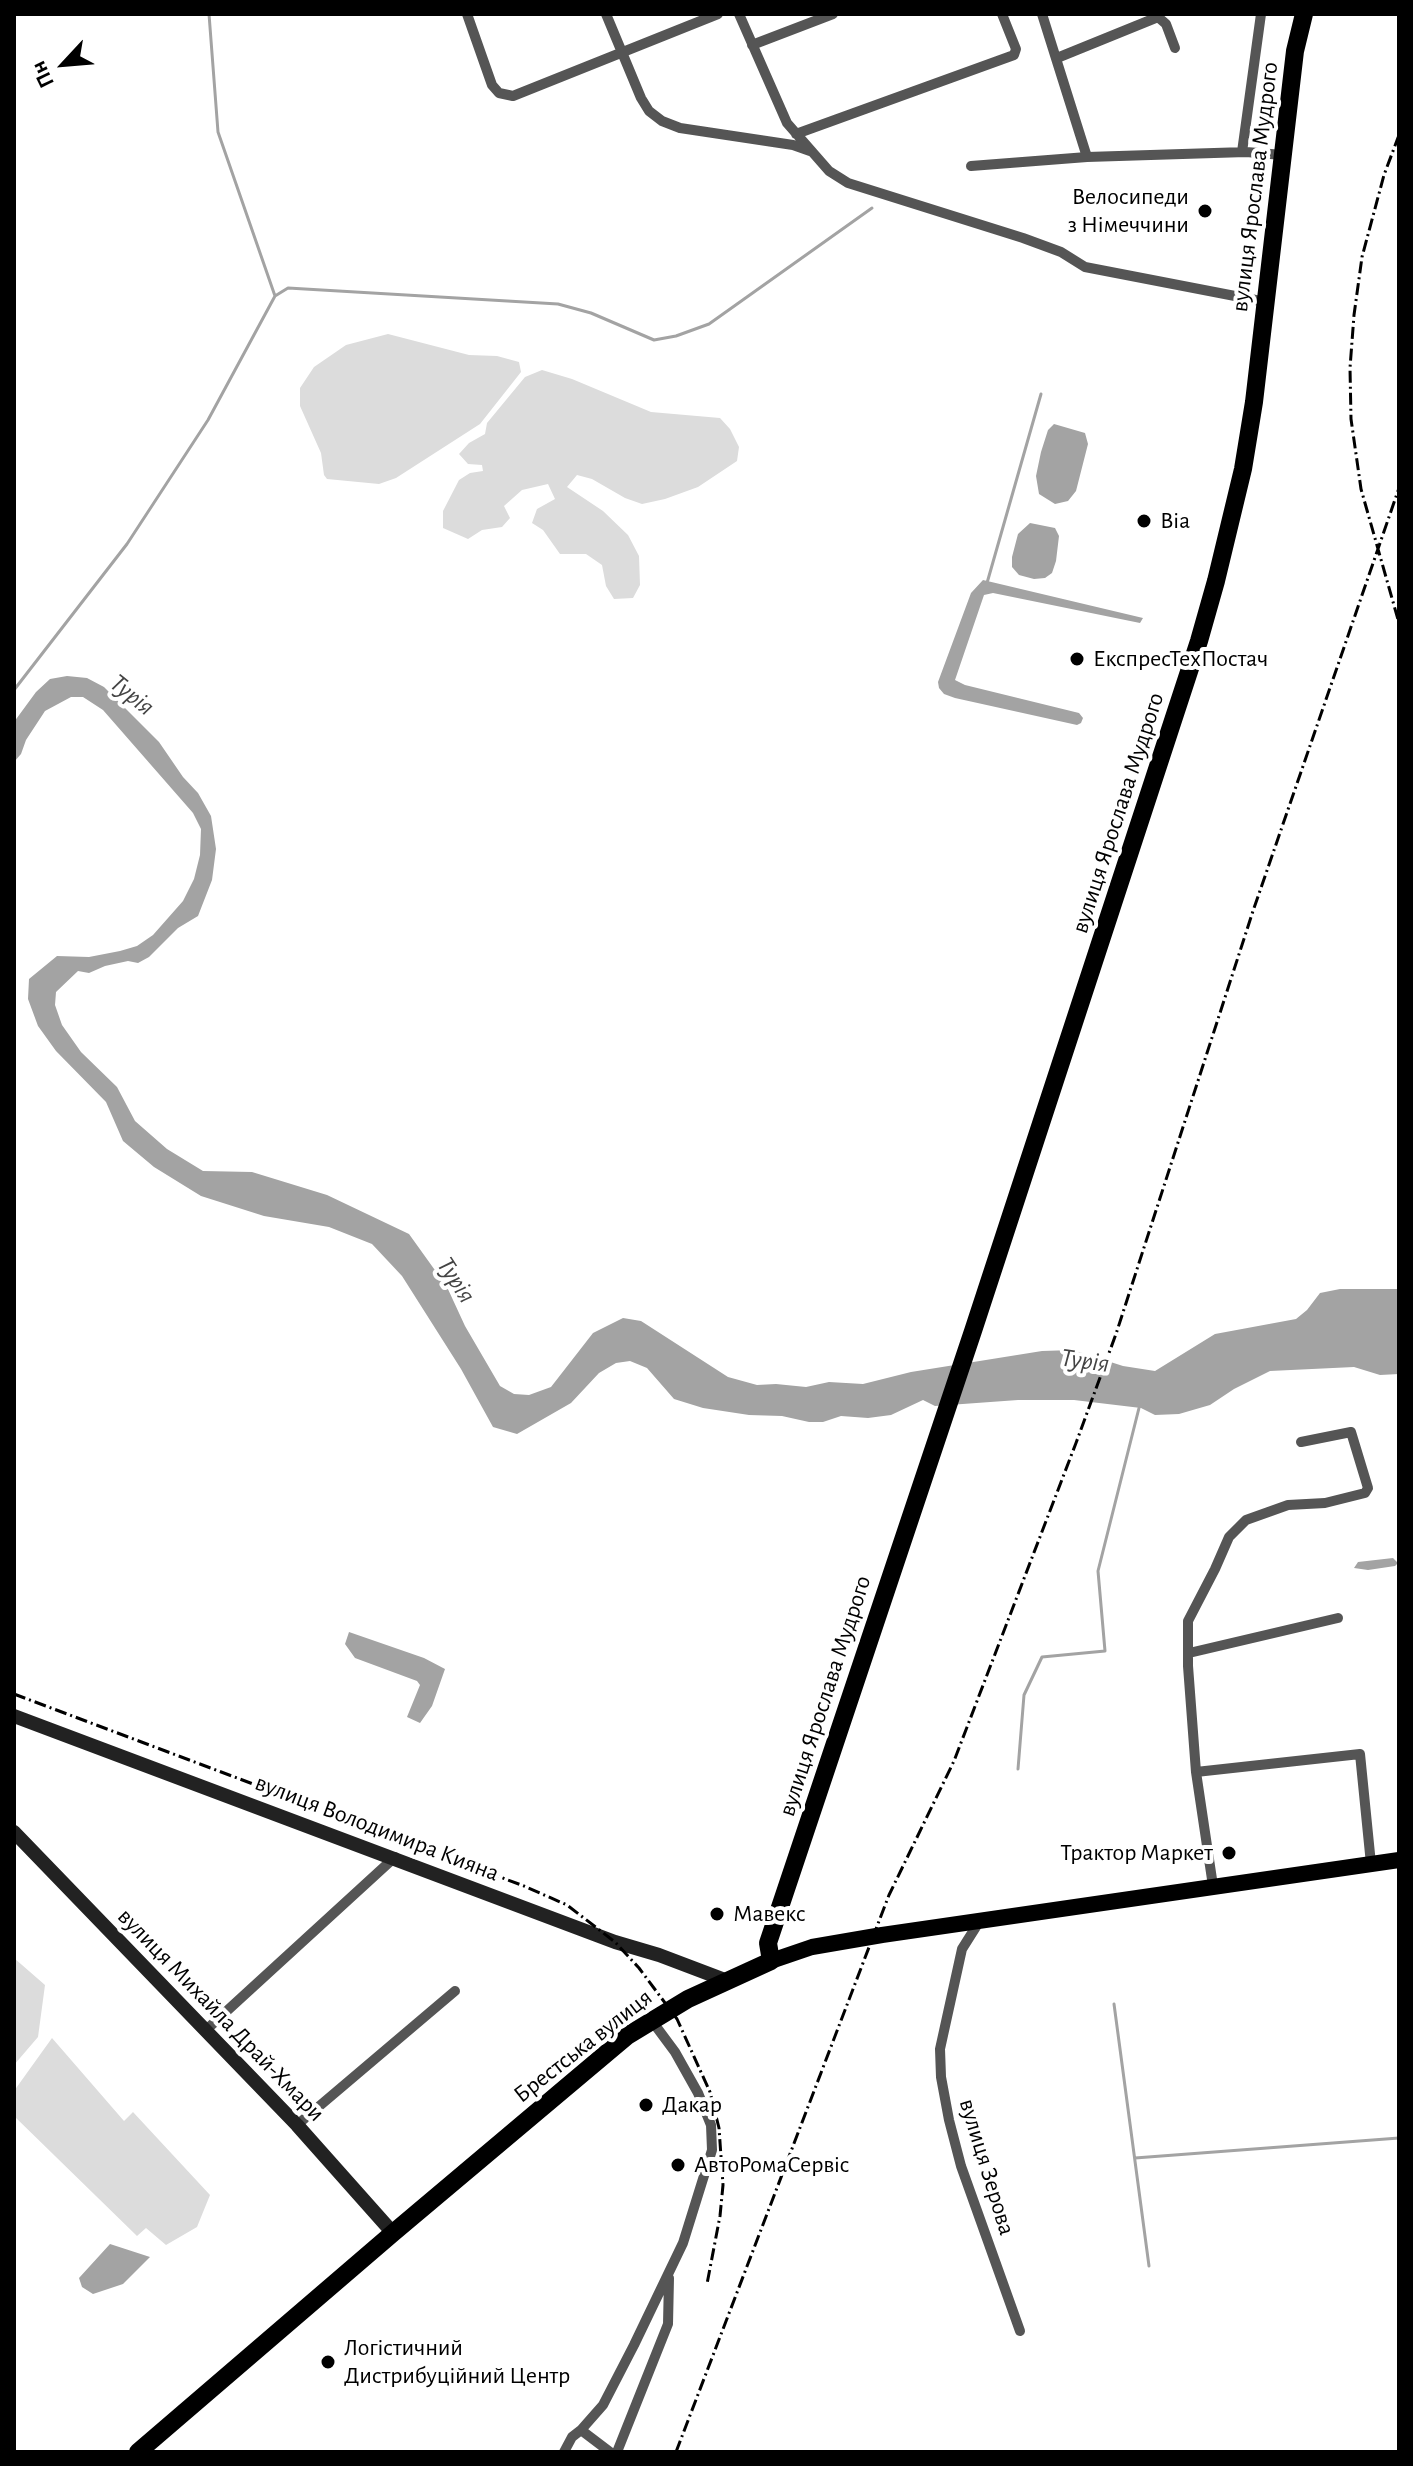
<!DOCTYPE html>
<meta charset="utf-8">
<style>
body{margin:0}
#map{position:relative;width:1413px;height:2466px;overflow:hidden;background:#fff;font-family:"Alegreya Sans",sans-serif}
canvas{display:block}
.frame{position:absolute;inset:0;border:16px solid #000;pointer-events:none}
.north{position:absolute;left:24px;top:24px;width:80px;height:80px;-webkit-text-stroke:6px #fff;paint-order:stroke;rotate:244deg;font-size:22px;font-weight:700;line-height:32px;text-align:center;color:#000}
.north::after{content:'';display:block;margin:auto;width:28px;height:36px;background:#000;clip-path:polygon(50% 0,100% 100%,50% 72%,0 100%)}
</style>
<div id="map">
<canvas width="1413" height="2466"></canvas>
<div class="frame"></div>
<div class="north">Пн</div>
</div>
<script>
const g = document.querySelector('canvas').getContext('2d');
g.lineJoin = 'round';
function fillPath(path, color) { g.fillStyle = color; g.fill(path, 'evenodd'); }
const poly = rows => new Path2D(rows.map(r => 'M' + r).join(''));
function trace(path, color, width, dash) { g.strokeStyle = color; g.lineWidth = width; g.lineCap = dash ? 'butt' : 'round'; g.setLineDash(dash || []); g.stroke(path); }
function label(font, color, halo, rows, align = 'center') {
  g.font = font + ' "Alegreya Sans",sans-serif'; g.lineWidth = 8; g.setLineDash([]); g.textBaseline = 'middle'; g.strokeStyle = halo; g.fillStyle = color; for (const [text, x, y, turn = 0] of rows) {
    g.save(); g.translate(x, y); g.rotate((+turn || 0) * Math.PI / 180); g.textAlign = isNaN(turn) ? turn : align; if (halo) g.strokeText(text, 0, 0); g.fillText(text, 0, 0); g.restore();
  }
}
fillPath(poly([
 [388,334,469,355,497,356,519,362,521,372,480,424,396,478,379,484,327,479,324,475,321,453,300,406,300,388,314,367,346,345],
 [542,370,572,379,651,412,720,418,730,429,739,447,737,461,698,487,665,499,642,504,625,498,592,479,577,475,567,487,603,511,628,535,639,556,640,585,633,598,614,599,606,586,602,565,586,554,560,554,543,530,532,523,537,509,555,499,548,484,522,490,504,506,510,518,502,527,482,530,468,539,443,528,443,511,459,480,470,473,483,471,482,465,468,464,459,454,469,443,485,434,487,423,525,377],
 [14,1958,45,1985,38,2037,14,2065],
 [52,2038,124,2121,133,2112,210,2195,197,2227,166,2245,146,2228,137,2236,14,2116,14,2091]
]), '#dcdcdc');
fillPath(poly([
 [1054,424,1085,433,1088,444,1076,491,1068,501,1055,504,1039,494,1036,476,1041,452,1048,430],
 [1030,523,1055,528,1059,536,1056,561,1052,573,1045,578,1034,579,1019,575,1012,567,1012,557,1018,534],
 [983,580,1143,618,1140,623,993,593,984,595,955,680,965,685,1079,713,1083,718,1081,723,1077,725,955,698,944,694,939,688,938,682,971,593],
 [67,676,87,678,104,687,159,742,183,777,198,793,211,816,216,849,212,880,198,916,178,928,149,957,138,963,128,961,105,966,89,973,78,971,56,992,55,1005,62,1025,81,1052,117,1087,135,1121,167,1149,203,1171,252,1172,327,1195,409,1234,447,1287,465,1326,500,1386,514,1394,529,1395,551,1387,593,1333,623,1318,641,1321,728,1377,757,1385,776,1384,806,1387,829,1382,863,1384,911,1372,1042,1351,1073,1350,1123,1366,1155,1371,1215,1334,1296,1319,1307,1310,1320,1293,1340,1289,1397,1289,1399,1285,1399,1374,1380,1375,1354,1367,1270,1371,1234,1389,1210,1405,1179,1414,1155,1415,1141,1408,1074,1400,1018,1400,935,1406,923,1400,891,1415,868,1418,841,1416,823,1422,809,1422,782,1416,749,1415,703,1408,674,1399,647,1368,630,1361,616,1363,599,1373,571,1403,517,1434,493,1427,461,1369,402,1276,372,1244,329,1227,264,1216,201,1196,154,1167,123,1141,106,1102,56,1051,38,1026,28,999,29,979,57,956,89,957,120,951,137,946,153,935,183,901,194,879,200,855,201,829,193,813,103,710,83,697,71,697,45,711,26,740,21,754,14,762,14,722,36,692,50,679],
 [1393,1558,1398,1563,1395,1566,1368,1570,1354,1568,1358,1562],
 [349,1632,424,1658,445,1669,432,1706,420,1723,407,1717,420,1685,417,1681,355,1658,345,1644],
 [110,2244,150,2257,123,2284,93,2294,82,2287,79,2278]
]), '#a3a3a3');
trace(poly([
 [275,296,288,288,558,304,591,313,654,340,676,336,709,324,872,208],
 [987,583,1041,394],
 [14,690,127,544,208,420,275,296,218,132,209,14],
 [1018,1769,1024,1695,1042,1657,1105,1651,1098,1571,1139,1408],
 [1114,2004,1149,2266],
 [1135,2158,1399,2138]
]), '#a3a3a3', 3);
trace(poly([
 [467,14,492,85,499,93,513,96,718,14],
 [606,14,641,98,649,111,662,121,680,128,793,145,810,151],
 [739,14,787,123,829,171,848,183,1023,238,1061,252,1085,267,1266,302],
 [1042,14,1087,157],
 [752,45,833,14],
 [1057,58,1158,17,1166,24,1175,48],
 [796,134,1014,55,1016,49,1002,14],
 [1242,152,1261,14],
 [971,166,1087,157,1246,152,1283,155],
 [1189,1653,1338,1618],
 [1196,1772,1360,1754,1371,1864],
 [1213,1886,1196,1772,1188,1666,1188,1621,1215,1569,1229,1537,1246,1520,1288,1505,1325,1503,1365,1493,1368,1488,1351,1432,1301,1442],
 [979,1922,962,1949,940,2049,941,2077,949,2120,961,2166,1020,2331],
 [206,2030,395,1857],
 [297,2125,455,1991],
 [581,2430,610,2452],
 [564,2452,572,2437,581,2430,603,2405,634,2345,683,2243,712,2150,711,2125,698,2093,675,2052,652,2021],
 [617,2452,668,2324,669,2278]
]), '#555', 10);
trace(poly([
 [14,1716,615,1942,659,1955,725,1980],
 [14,1832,297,2125,393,2233]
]), '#222', 14);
trace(poly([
 [771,1961,812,1947,882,1935,1399,1860]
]), '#000', 16);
trace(poly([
 [138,2452,393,2233,627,2036,688,1999,771,1961,768,1943,973,1331,1199,641,1216,581,1243,469,1254,402,1295,51,1304,14]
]), '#000', 18);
trace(poly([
 [1399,135,1384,175,1362,257,1354,315,1350,368,1351,419,1361,489,1399,623],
 [14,1694,524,1886,567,1905,615,1942,639,1968,677,2019,710,2092,719,2128,723,2185,720,2216,707,2284],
 [676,2452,889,1895,954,1761,1076,1443,1116,1334,1253,911,1399,488]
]), '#000', 3, [12, 4, 2, 4]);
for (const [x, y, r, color] of [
 [1205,211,8,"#000"],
 [1144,521,8,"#000"],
 [1077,659,8,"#000"],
 [1229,1853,8,"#000"],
 [717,1914,8,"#000"],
 [646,2105,8,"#000"],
 [678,2165,8,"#000"],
 [328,2362,8,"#000"]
]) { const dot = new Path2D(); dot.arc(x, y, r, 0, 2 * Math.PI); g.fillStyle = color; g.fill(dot); trace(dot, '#fff', 3); }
label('24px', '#000', '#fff', [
 ["вулиця Ярослава Мудрого",1255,187,-83],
 ["вулиця Ярослава Мудрого",1118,813,-72],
 ["вулиця Ярослава Мудрого",825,1696,-72],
 ["вулиця Володимира Кияна",377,1828,21],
 ["вулиця Михайла Драй-Хмари",221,2015,46],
 ["Брестська вулиця",583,2046,-38],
 ["вулиця Зерова",987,2167,73]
]);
label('24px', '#000', '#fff', [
 ["Велосипеди",1189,197,"right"],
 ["з Німеччини",1189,225,"right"],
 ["Віа",1160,521],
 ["ЕкспресТехПостач",1093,659],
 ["Трактор Маркет",1213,1853,"right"],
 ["Мавекс",733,1914],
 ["Дакар",662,2105],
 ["АвтоРомаСервіс",694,2165],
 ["Логістичний",344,2348],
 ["Дистрибуційний Центр",344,2376]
], 'left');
label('italic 26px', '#444', '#fff', [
 ["Турія",132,695,39],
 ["Турія",456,1280,57],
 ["Турія",1085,1361,8]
]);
</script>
